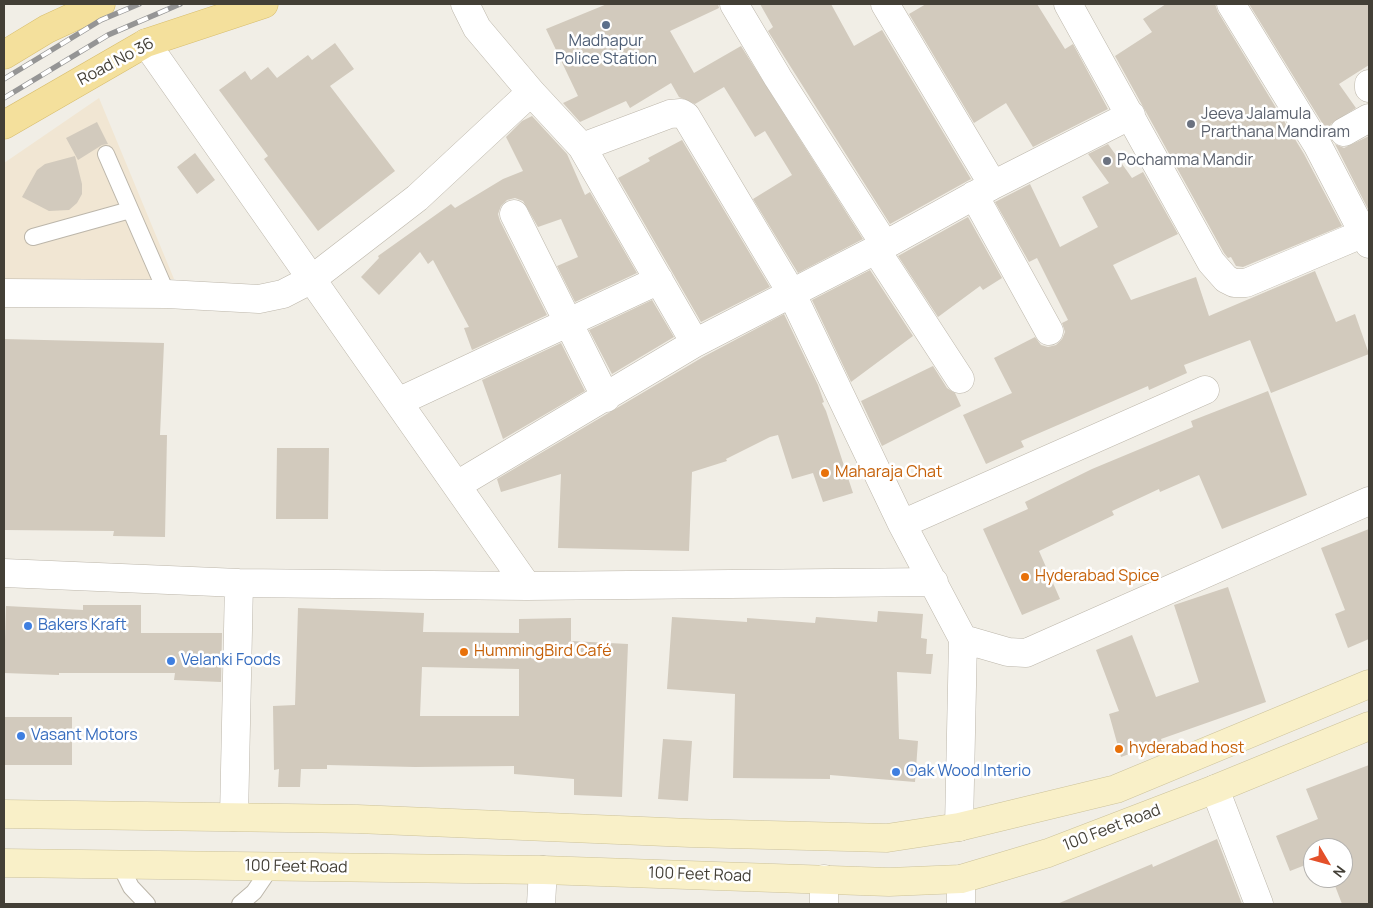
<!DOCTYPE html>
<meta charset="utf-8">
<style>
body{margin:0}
#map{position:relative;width:1373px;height:908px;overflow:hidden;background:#f1eee6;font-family:Manrope,sans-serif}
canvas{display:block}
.frame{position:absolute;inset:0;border:5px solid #433f36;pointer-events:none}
.north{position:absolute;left:1303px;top:838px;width:50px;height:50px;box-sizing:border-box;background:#fff;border:1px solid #b4b2af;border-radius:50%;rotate:127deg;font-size:14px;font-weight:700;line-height:20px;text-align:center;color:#433f36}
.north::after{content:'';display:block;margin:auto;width:18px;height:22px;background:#e4502a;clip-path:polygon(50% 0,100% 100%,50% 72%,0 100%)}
</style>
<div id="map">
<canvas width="1373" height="908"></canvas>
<div class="frame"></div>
<div class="north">N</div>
</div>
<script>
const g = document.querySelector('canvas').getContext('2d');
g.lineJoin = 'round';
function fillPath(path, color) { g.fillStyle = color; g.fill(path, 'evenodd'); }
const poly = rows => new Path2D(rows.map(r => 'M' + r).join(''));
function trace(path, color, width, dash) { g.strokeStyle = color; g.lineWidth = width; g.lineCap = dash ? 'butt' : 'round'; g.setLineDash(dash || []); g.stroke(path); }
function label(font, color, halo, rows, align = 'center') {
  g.font = font + ' Manrope,sans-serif'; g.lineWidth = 5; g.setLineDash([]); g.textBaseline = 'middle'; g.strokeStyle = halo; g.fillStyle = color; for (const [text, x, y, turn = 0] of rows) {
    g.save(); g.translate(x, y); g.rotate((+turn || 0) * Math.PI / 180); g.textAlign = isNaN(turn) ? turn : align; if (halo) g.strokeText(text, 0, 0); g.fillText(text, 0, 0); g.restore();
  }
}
fillPath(poly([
 [99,98,174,279,4,280,4,163]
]), '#f1e6d3');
fillPath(poly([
 [607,4,718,4,719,8,670,31,694,73,741,46,863,239,798,273,753,199,792,175,765,131,755,137,724,87,695,104,679,97,671,83,630,108,626,101,580,122,563,103,578,96,546,29],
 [760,4,831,4,854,46,882,30,971,179,890,224,768,31,773,27],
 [926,4,1037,4,1065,49,1073,44,1108,109,1033,147,1006,103,974,123,909,14],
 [1166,4,1215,4,1218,12,1304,154,1342,226,1243,267,1236,266,1231,257,1228,258,1224,253,1115,56,1152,32,1143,19],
 [1249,4,1369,4,1369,65,1339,84,1356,108,1331,124,1329,134],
 [335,43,354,69,330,86,395,171,318,231,264,159,268,156,219,90,245,71,251,80,268,67,277,78,308,55,312,60],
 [532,116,567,154,585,195,590,192,637,273,575,302,557,266,578,257,561,219,538,227,523,201,515,198,507,200,501,206,498,214,500,221,547,315,472,350,464,328,469,327,433,260,428,264,420,252,379,295,361,277,379,258,378,256,451,204,455,208,503,179,523,171,506,137,522,121],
 [97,122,108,144,102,145,78,160,66,138],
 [1369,136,1369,211,1335,144,1344,148],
 [682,140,770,287,701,322,618,178,650,161,648,158],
 [1108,144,1132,178,1143,172,1178,234,1113,265,1131,300,1196,277,1209,316,1315,271,1336,322,1355,314,1369,354,1271,393,1250,340,1184,365,1187,373,1149,390,1148,386,1021,441,1024,447,986,464,963,415,1012,393,994,358,1035,337,1041,345,1048,347,1056,345,1062,339,1065,332,1062,323,1068,320,1037,258,1029,262,995,202,1030,184,1060,247,1098,227,1082,197,1109,183,1088,154],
 [195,153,215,180,197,194,177,167],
 [75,156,82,184,82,194,77,203,69,210,49,211,22,197,37,170,45,164],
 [968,217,1002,278,983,290,980,286,938,317,898,256],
 [870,270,913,336,851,382,812,300],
 [652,300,674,337,612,374,589,330],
 [784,314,818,385,824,402,822,403,826,411,853,493,823,502,813,473,792,479,778,435,770,437,726,459,727,461,692,472,689,551,558,548,561,474,501,492,497,479,703,357],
 [4,339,164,343,160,435,167,435,165,537,113,536,114,531,4,530],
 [561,343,585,391,503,439,482,380],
 [933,366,947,388,955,393,961,406,882,446,861,401],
 [1268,391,1307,495,1222,529,1199,475,1160,492,1159,489,1112,511,1114,515,1039,551,1060,599,1022,615,983,529,1028,509,1025,502,1092,469,1193,427,1191,421],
 [277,448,329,448,328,519,276,519],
 [1369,529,1369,639,1348,648,1335,614,1345,610,1321,548],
 [1228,587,1266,702,1161,739,1162,742,1121,757,1109,714,1119,711,1096,650,1132,635,1156,697,1199,682,1174,605],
 [83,605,141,605,141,633,222,633,221,682,174,680,175,673,59,673,59,675,4,673,6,606,83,610],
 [298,608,424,613,423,632,519,633,519,619,571,618,571,641,628,644,622,797,574,795,574,779,514,774,514,766,415,767,327,765,327,769,301,769,300,787,278,787,279,769,274,770,273,706,295,705],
 [422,667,519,669,519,716,420,716],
 [878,611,923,614,921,638,927,639,926,654,933,654,931,674,897,672,899,739,918,741,915,782,830,775,830,779,733,778,735,694,667,689,672,617,747,622,747,618,815,623,816,617,877,622],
 [4,717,72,717,72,765,4,765],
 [663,739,692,741,688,801,658,799],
 [1369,765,1369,904,1342,904,1332,878,1343,878,1343,848,1313,848,1313,862,1290,871,1276,836,1318,819,1306,789],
 [1217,839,1242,904,1057,904,1152,864,1153,867]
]), '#d2cabd');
const lane = poly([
 [106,154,167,294],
 [33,237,130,210],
 [120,865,131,887,147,904],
 [240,904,254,892,271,867]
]);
const street = poly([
 [465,4,477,28,531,92,582,147,695,343],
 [734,4,778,78,885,245],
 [885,4,993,185],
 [1068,4,1211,262,1226,279,1234,283,1246,283,1369,231],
 [1231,4,1318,146,1369,244],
 [146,43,527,586],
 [1369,84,1369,88],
 [1344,132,1369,118],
 [582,147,670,114,681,113,686,116,791,292,902,524,963,639,959,827],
 [974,195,1049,331],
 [514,214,606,398],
 [876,250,960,379],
 [4,293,167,294,259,299,283,294,312,279,417,198,531,92],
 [398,402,659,280],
 [457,485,695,343,885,245,993,185,1131,115],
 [902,524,1205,390],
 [4,573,239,583,527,586,934,582],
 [963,639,1008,652,1026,653,1369,501],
 [1215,789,1259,904],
 [234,817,239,583],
 [961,879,961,904],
 [541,904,543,870],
 [824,904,824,879]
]);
const secondary = poly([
 [4,814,357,819,690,833,887,838,959,827,1116,789,1369,684],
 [4,863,543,870,889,882,961,879,1048,853,1215,789,1369,726]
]);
const primary = poly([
 [4,55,47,29,101,4],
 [4,125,146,43,264,4]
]);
trace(lane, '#bcb6aa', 18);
trace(street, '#bcb6aa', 29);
trace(secondary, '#ccc29a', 29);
trace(primary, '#d7bd6e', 29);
trace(lane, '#fff', 16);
trace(street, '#fff', 28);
trace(secondary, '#f9f0c8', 28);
trace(primary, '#f4e09c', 28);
const rail = poly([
 [4,79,101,20,139,4],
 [4,98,108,35,180,4]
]);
trace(rail, '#959595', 5.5);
trace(rail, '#fff', 4, [11]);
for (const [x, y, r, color] of [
 [606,25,5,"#5c6f8a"],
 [1191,124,5,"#6b7280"],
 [1107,161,5,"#6b7280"],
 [825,473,5,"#e8710a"],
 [1025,577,5,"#e8710a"],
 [28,626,5,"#3f7fe0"],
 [464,652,5,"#e8710a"],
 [171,661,5,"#3f7fe0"],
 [21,736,5,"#3f7fe0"],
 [1119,749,5,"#e8710a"],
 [896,772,5,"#3f7fe0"]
]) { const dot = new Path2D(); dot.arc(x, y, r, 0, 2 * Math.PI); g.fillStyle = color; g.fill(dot); trace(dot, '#fff', 2); }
label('16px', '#4e5e75', '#fff', [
 ["Madhapur",606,42],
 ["Police Station",606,60]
]);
label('16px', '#433f36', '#fff', [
 ["Road No 36",116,62,-28],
 ["100 Feet Road",1112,828,-21],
 ["100 Feet Road",296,867,1],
 ["100 Feet Road",700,875,2]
]);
label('16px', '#5b616d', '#fff', [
 ["Jeeva Jalamula",1201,115],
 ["Prarthana Mandiram",1201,133],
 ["Pochamma Mandir",1117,161]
], 'left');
label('16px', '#c56008', '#fff', [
 ["Maharaja Chat",835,473],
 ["Hyderabad Spice",1035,577],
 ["HummingBird Café",474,652],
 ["hyderabad host",1129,749]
], 'left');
label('16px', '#366cbe', '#fff', [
 ["Bakers Kraft",38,626],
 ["Velanki Foods",181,661],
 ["Vasant Motors",31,736],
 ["Oak Wood Interio",906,772]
], 'left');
</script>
